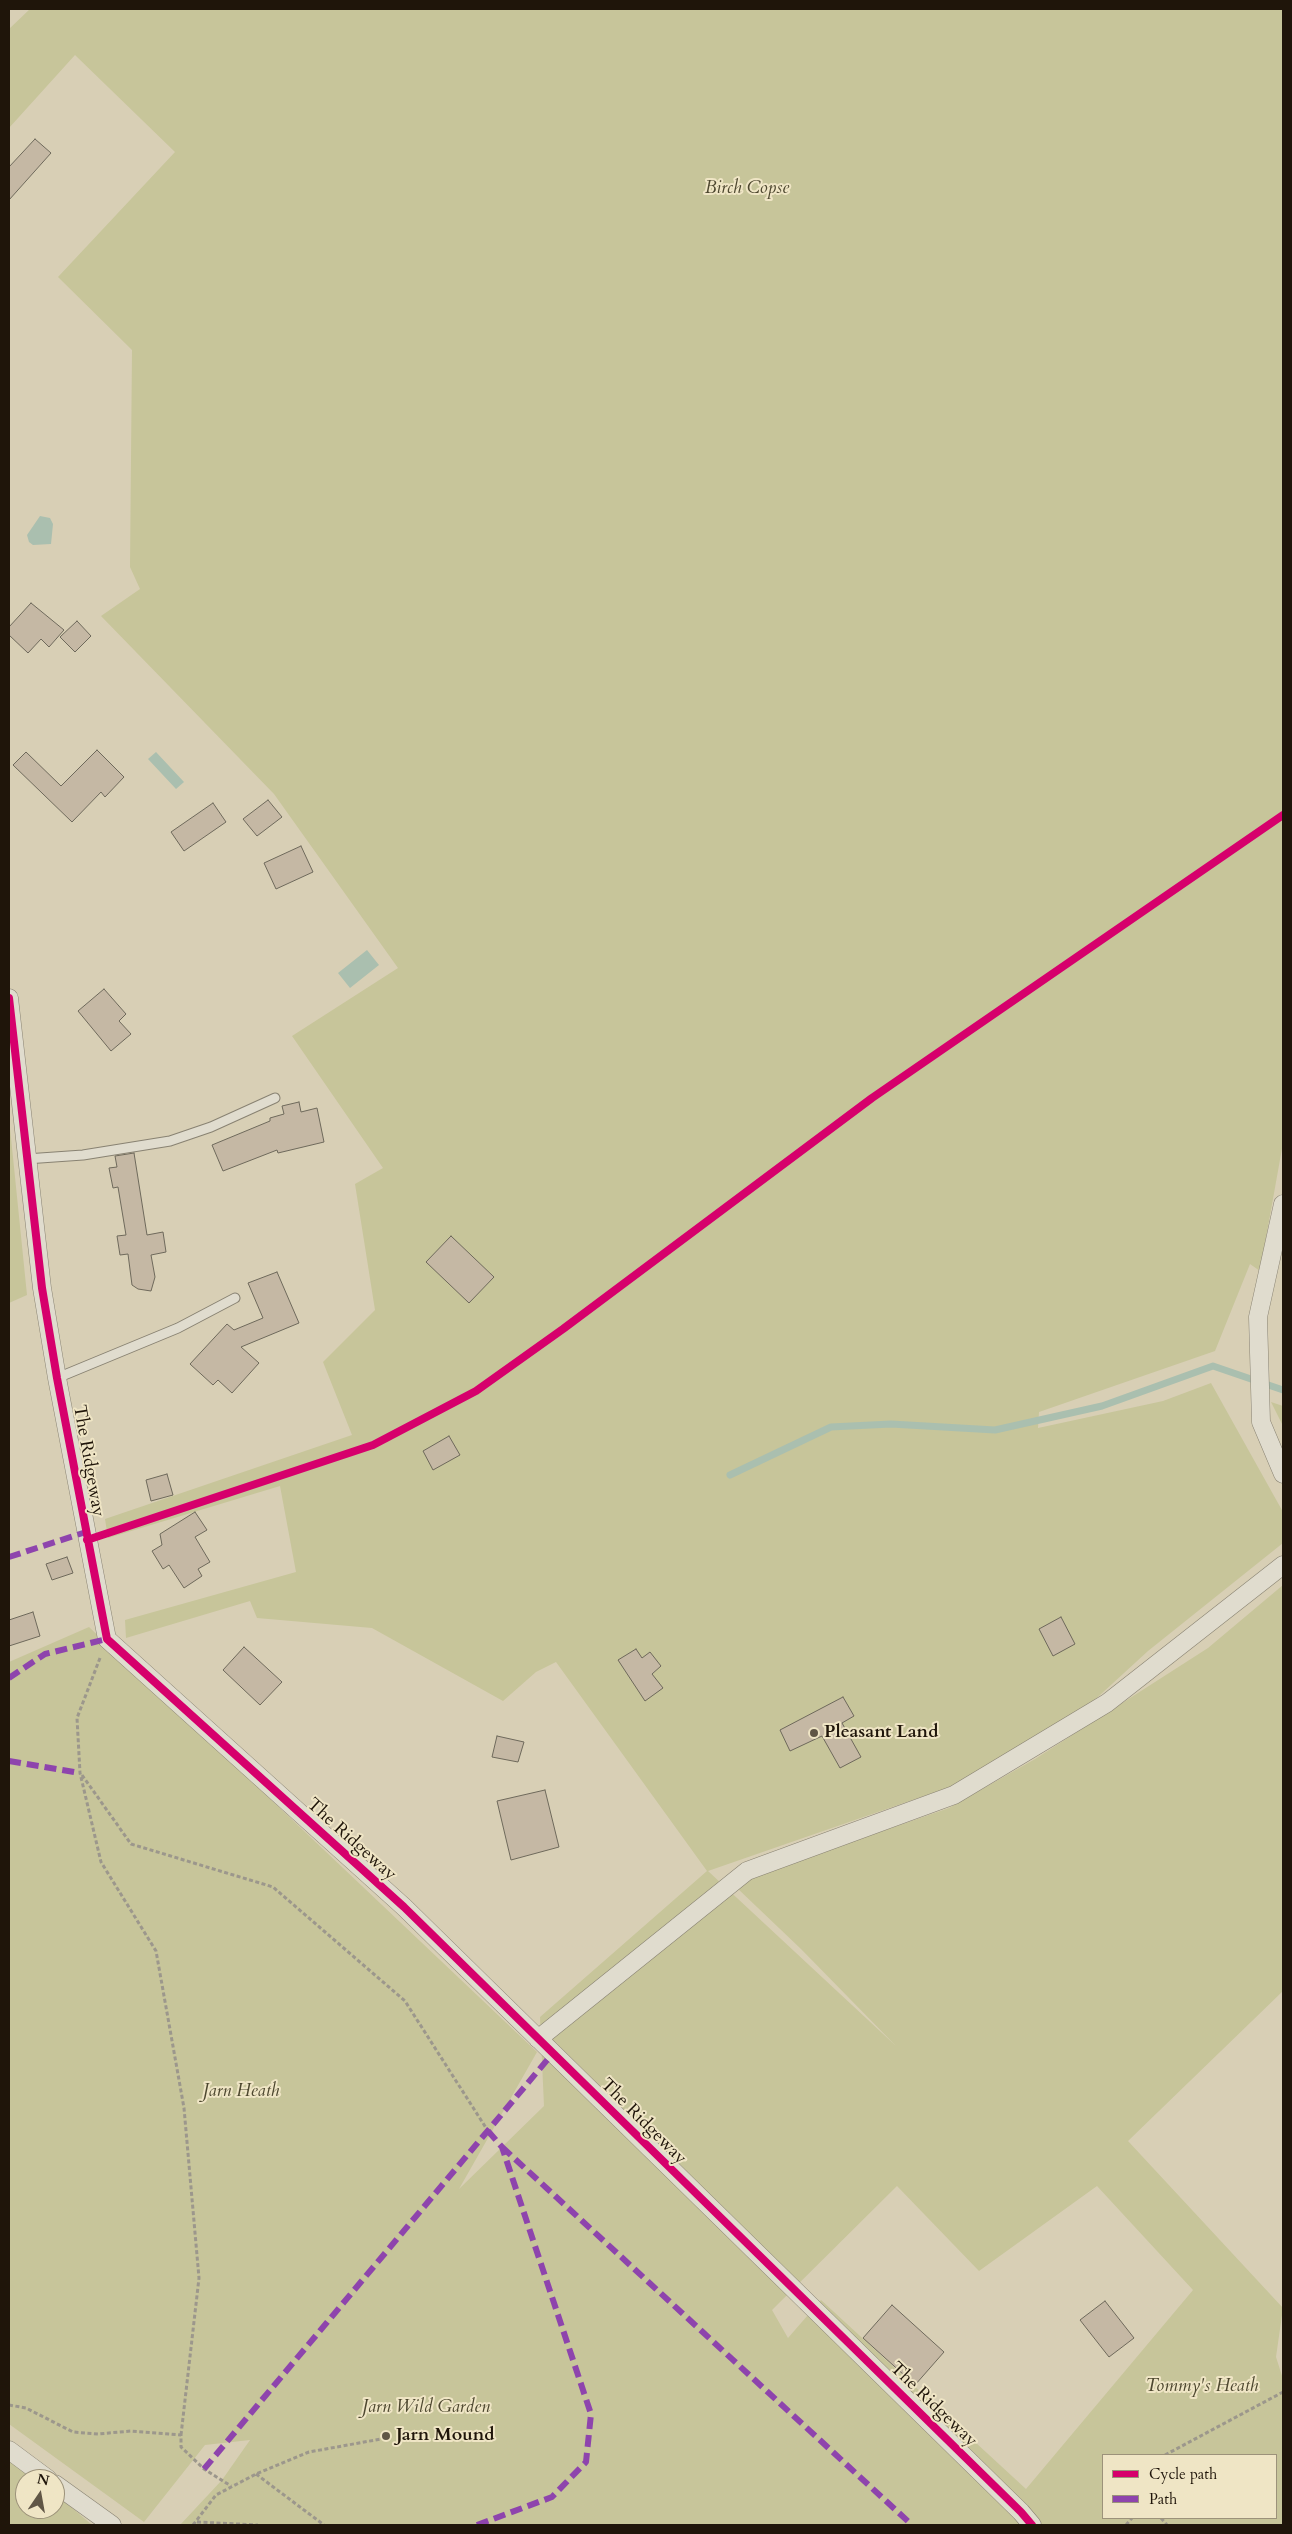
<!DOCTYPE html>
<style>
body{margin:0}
#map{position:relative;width:1292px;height:2534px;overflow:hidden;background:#d8cfb5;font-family:Cardo,serif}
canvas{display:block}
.frame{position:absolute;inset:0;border:10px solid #1f150a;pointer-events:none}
.legend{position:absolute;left:1102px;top:2454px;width:175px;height:65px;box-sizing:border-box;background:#efe5c5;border:1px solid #9c927a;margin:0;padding:6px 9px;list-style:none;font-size:15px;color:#1f150a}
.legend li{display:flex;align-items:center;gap:10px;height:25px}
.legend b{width:25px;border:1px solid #9c927a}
.north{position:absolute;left:15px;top:2469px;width:50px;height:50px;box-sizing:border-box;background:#efe5c5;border:1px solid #9c927a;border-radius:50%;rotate:12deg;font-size:14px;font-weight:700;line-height:20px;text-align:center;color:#1f150a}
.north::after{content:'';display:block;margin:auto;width:18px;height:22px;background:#605646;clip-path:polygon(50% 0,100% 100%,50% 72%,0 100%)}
</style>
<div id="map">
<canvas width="1292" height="2534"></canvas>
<div class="frame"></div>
<ul class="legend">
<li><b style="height:6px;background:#d6006c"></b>Cycle path</li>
<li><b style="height:6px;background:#8e44ad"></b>Path</li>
</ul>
<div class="north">N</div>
</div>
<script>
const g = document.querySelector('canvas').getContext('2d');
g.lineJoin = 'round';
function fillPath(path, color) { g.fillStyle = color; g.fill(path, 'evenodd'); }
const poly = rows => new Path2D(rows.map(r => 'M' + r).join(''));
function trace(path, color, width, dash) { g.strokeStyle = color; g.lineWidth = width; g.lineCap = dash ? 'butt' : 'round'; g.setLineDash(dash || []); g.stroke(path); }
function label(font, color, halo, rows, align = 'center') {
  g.font = font + ' Cardo,serif'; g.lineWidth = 4; g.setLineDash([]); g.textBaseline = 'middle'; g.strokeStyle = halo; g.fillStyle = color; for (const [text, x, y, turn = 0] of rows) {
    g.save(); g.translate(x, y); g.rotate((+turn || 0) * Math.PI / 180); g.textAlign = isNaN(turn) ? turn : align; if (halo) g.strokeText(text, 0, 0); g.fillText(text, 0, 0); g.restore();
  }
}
fillPath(poly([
 [30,9,1283,9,1283,1143,1260,1271,1250,1264,1215,1351,1039,1412,1038,1428,1163,1401,1211,1383,1283,1512,1283,1543,1148,1651,1088,1706,950,1787,708,1871,896,2046,801,1949,736,1887,753,1876,949,1808,1035,1759,1208,1648,1283,1585,1283,1991,1128,2141,1283,2308,1276,2357,1283,2379,1283,2525,180,2525,222,2480,250,2440,205,2445,144,2522,9,2424,9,1662,89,1627,537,2052,459,2189,544,2106,540,2017,707,1871,556,1662,536,1672,503,1701,372,1628,257,1618,250,1601,126,1638,125,1620,296,1572,280,1486,108,1538,105,1519,352,1435,323,1362,375,1310,355,1184,383,1168,292,1036,398,968,274,794,101,616,140,589,130,567,132,350,58,277,175,152,75,55,9,128,9,29],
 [897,2186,979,2271,1097,2186,1193,2290,1026,2489,821,2300,788,2338,772,2310],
 [1103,2455,1276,2455,1276,2518,1103,2518],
 [10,1128,27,1295,9,1303,9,1129],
 [1271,1402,1283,1406,1283,1426],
 [9,2456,38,2479,25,2479,25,2509,55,2509,55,2493,92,2525,9,2525]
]), '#c7c59a');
fillPath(poly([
 [40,516,50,518,53,524,51,544,33,545,29,542,27,535],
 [156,752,184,782,176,789,148,759],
 [367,950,379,965,350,988,338,973]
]), '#aabfaf');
trace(poly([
 [730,1475,831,1427,891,1424,995,1430,1102,1406,1213,1366,1283,1390]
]), '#aabfaf', 7);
const building = poly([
 [35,139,51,153,9,200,9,167,35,139],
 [31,603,64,630,49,647,41,639,28,653,9,635,9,627,31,603],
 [77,621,91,636,75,652,60,637,77,621],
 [97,750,124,777,105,797,101,792,72,822,13,765,26,752,61,786,97,750],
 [268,800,282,817,257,836,243,819,268,800],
 [213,803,226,822,184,851,171,832,213,803],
 [301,846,313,872,276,889,264,863,301,846],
 [104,989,126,1014,119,1021,131,1034,111,1051,78,1011,104,989],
 [299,1102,301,1112,317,1108,324,1142,278,1153,277,1150,223,1171,212,1145,270,1121,270,1118,284,1114,282,1106,299,1102],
 [134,1153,147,1235,163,1232,166,1252,151,1255,155,1277,151,1291,138,1289,132,1285,128,1254,120,1255,117,1236,126,1235,118,1187,113,1188,109,1168,117,1167,115,1156,134,1153],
 [451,1236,494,1277,469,1303,426,1262,451,1236],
 [277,1272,299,1323,241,1347,259,1363,232,1393,218,1380,213,1385,190,1364,227,1324,234,1330,263,1318,248,1283,277,1272],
 [449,1436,460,1455,433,1470,423,1451,449,1436],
 [167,1474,173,1495,151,1501,146,1480,167,1474],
 [195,1512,207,1530,195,1537,210,1562,198,1569,202,1576,184,1588,169,1565,163,1569,152,1551,162,1545,160,1534,195,1512],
 [67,1557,73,1573,52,1580,46,1564,67,1557],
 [33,1612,40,1636,9,1646,9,1620,33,1612],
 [1061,1617,1075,1644,1053,1656,1039,1629,1061,1617],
 [244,1647,282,1682,260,1705,223,1670,244,1647],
 [636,1649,642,1658,650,1652,661,1666,652,1674,663,1688,645,1701,618,1660,636,1649],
 [843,1697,854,1716,842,1723,861,1757,840,1768,822,1736,790,1751,780,1730,843,1697],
 [497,1736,524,1742,518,1762,492,1757,497,1736],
 [545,1790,559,1847,511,1860,497,1801,545,1790],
 [1105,2301,1134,2338,1109,2357,1080,2320,1105,2301],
 [892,2305,944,2352,915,2385,863,2338,892,2305]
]);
fillPath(building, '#c5b8a4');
trace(building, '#6e695b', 1);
const service = poly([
 [26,1159,83,1155,170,1141,211,1127,275,1098],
 [57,1378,178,1328,235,1298]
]);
const minor = poly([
 [9,998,42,1288,57,1378,107,1639,404,1907,1021,2512,1032,2525],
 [1283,1204,1258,1317,1261,1422,1283,1474],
 [538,2039,747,1871,954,1795,1107,1703,1283,1565],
 [9,2450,48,2479],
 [55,2484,112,2525]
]);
trace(service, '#888272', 11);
trace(minor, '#888272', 19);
trace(poly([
 [100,1658,77,1718,80,1773,101,1862,156,1951,184,2108,199,2278,181,2435],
 [82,1775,131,1844,273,1887,405,2001,488,2131],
 [9,2405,26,2408,73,2432,98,2434,131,2431,181,2435,181,2447,204,2469,231,2486],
 [1165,2455,1283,2392],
 [256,2474,324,2525],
 [1161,2518,1167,2525],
 [197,2522,258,2525],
 [193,2525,216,2495,256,2474,309,2452,381,2439],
 [1126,2525,1132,2518]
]), '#9c978c', 3, [4, 2.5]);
trace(service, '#e0dcce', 9);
trace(minor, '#e0dcce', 18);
trace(poly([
 [9,1557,86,1532],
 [9,1678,45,1654,107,1639],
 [9,1761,80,1773],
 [502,2147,912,2525],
 [204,2469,553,2053],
 [477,2525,552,2497,586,2462,591,2414,502,2147,488,2131]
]), '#8e44ad', 6, [12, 6]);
trace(poly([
 [9,998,42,1288,57,1378,107,1639,404,1907,1021,2512,1032,2525],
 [87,1540,373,1445,476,1391,563,1329,872,1098,1283,815]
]), '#d6006c', 8);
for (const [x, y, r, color] of [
 [814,1733,5,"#605646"],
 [386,2436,5,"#605646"]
]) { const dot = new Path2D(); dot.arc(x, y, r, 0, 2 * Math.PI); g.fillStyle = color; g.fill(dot); trace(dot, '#efe5c5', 2); }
label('italic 18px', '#4d472f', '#efe5c5', [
 ["Birch Copse",747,189],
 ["Jarn Heath",241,2092],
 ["Tommy's Heath",1202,2387],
 ["Jarn Wild Garden",426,2408]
]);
label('18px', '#1f150a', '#efe5c5', [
 ["The Ridgeway",88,1461,80],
 ["The Ridgeway",351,1840,42],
 ["The Ridgeway",643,2122,45],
 ["The Ridgeway",933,2405,44]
]);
label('bold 18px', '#1f150a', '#efe5c5', [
 ["Pleasant Land",824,1733],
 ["Jarn Mound",396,2436]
], 'left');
</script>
